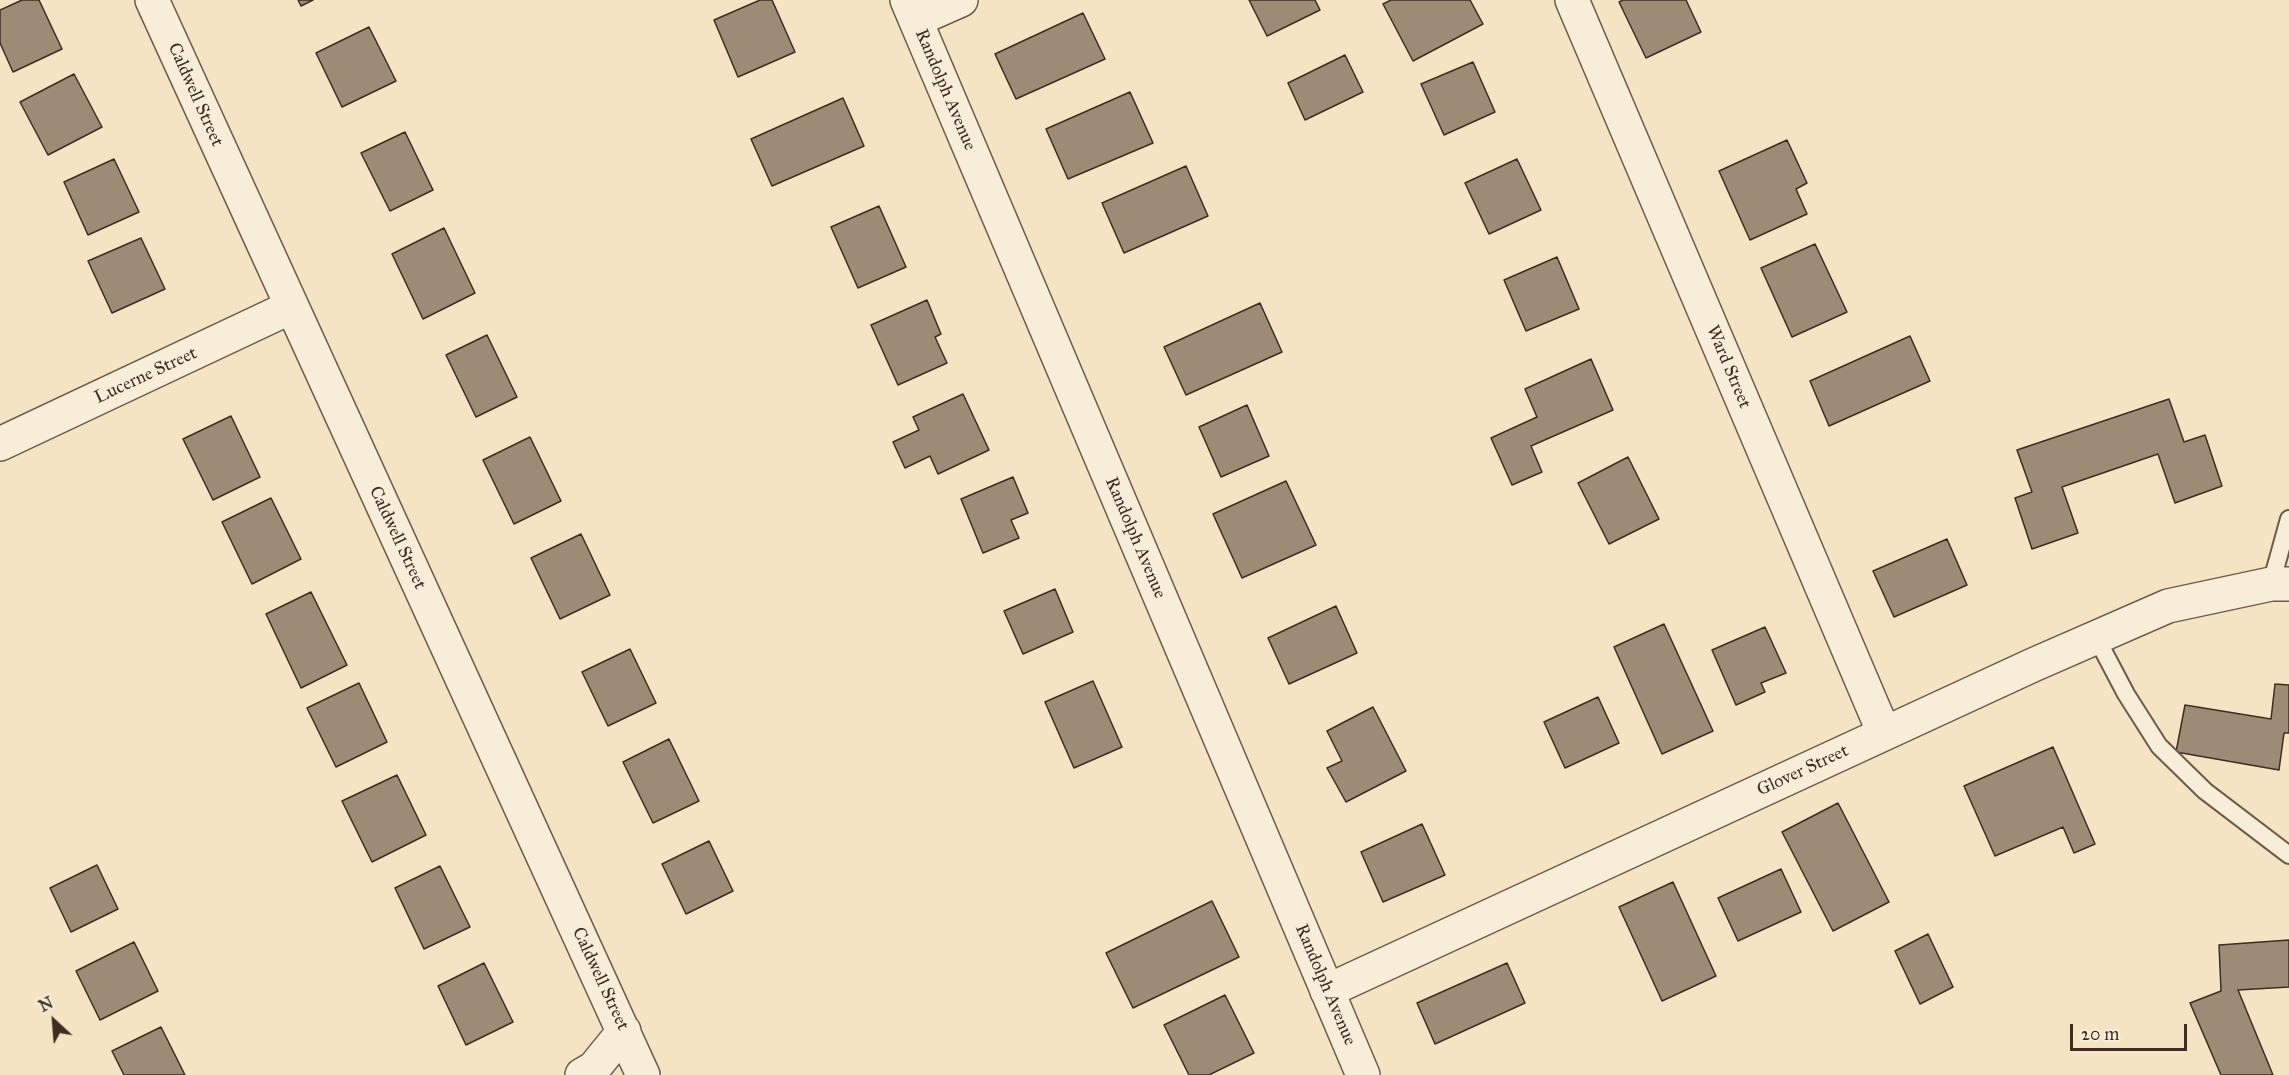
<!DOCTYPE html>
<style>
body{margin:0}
#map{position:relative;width:2289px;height:1075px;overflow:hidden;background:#f5e4c4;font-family:"IM FELL Great Primer",serif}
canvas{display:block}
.north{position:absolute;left:24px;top:991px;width:60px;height:60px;-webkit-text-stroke:4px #f8edd9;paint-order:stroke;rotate:334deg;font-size:16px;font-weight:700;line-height:24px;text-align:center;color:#3e2d20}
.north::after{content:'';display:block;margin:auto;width:21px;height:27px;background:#3e2d20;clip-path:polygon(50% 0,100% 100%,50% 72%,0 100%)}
.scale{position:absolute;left:2070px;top:1024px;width:117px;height:27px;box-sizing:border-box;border:3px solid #3e2d20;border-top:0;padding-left:8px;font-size:18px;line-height:21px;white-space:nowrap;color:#3e2d20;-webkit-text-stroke:4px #f8edd9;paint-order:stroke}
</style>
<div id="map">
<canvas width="2289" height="1075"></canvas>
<div class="north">N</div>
<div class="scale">20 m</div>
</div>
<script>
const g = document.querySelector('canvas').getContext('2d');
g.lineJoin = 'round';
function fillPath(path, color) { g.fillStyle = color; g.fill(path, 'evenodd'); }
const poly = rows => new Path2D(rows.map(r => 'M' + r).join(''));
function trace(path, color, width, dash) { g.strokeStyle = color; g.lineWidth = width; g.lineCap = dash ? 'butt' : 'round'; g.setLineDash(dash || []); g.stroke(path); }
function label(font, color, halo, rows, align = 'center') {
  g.font = font + ' "IM FELL Great Primer",serif'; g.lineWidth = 5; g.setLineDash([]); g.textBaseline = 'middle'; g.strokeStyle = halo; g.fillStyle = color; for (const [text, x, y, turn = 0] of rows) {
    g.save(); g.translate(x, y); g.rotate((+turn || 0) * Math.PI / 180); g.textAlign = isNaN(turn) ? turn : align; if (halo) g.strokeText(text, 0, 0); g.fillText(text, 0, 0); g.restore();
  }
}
const building = poly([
 [22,0,39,0,62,49,13,72,0,43,0,10,22,0],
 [298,0,313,0,301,6,298,0],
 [760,0,772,0,795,52,738,77,714,20,760,0],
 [1249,0,1315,0,1320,10,1267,36,1249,0],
 [1391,0,1470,0,1483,24,1413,61,1383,4,1391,0],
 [1623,0,1686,0,1701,32,1646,58,1619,2,1623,0],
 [1083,13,1105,59,1016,99,995,54,1083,13],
 [369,27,396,81,342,107,316,53,369,27],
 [1345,55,1363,92,1305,120,1288,83,1345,55],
 [1473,62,1495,112,1444,135,1421,84,1473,62],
 [74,74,102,127,48,155,20,102,74,74],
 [1130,92,1153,143,1068,179,1046,129,1130,92],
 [843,98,864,146,772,186,751,139,843,98],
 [405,132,433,190,390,211,361,153,405,132],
 [1787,140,1807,183,1796,189,1807,214,1750,240,1719,171,1787,140],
 [114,159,139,212,88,235,64,182,114,159],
 [1517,159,1541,210,1489,234,1465,183,1517,159],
 [1186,166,1208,216,1124,253,1102,203,1186,166],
 [879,206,906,267,858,288,831,227,879,206],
 [444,228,475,293,423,319,392,254,444,228],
 [141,238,165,289,112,313,88,261,141,238],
 [1815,244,1847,312,1792,337,1761,268,1815,244],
 [1557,257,1579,309,1526,331,1504,280,1557,257],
 [927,300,941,334,935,337,947,363,898,385,871,325,927,300],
 [1260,303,1282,352,1186,395,1164,347,1260,303],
 [487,335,517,397,476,417,446,355,487,335],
 [1910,336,1930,381,1829,426,1810,381,1910,336],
 [1591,359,1613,410,1531,446,1542,472,1512,485,1491,438,1537,417,1525,389,1591,359],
 [963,394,989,450,938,474,930,456,905,468,893,442,919,430,913,417,963,394],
 [2169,399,2184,442,2205,435,2222,486,2175,503,2158,454,2062,487,2078,533,2032,549,2015,498,2032,492,2017,450,2169,399],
 [1247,405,1269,456,1221,477,1199,427,1247,405],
 [231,416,260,477,213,500,183,439,231,416],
 [530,437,561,501,514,524,483,460,530,437],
 [1628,457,1659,519,1609,544,1578,483,1628,457],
 [1013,477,1028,513,1011,520,1019,538,983,553,961,499,1013,477],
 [1286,481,1316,545,1242,578,1213,514,1286,481],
 [271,498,301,559,252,584,222,522,271,498],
 [581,534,610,595,560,619,531,558,581,534],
 [1947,539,1967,585,1894,617,1873,571,1947,539],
 [1055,589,1073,632,1023,654,1004,611,1055,589],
 [311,592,347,665,301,688,266,614,311,592],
 [1336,606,1357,653,1289,684,1268,638,1336,606],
 [1664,624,1713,731,1662,754,1614,647,1664,624],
 [1765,627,1786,673,1761,683,1765,692,1736,705,1712,650,1765,627],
 [630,649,656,703,608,726,582,672,630,649],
 [1093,681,1122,747,1074,768,1045,702,1093,681],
 [359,683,387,742,336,767,307,708,359,683],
 [2275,684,2289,685,2289,733,2284,733,2279,770,2176,752,2185,705,2271,719,2275,684],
 [1598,697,1619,743,1565,768,1544,722,1598,697],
 [1373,707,1406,771,1346,802,1327,768,1342,761,1327,731,1373,707],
 [669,739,699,801,653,823,623,762,669,739],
 [2053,747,2095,844,2074,853,2063,827,1995,856,1964,786,2053,747],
 [397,775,426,835,372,862,342,801,397,775],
 [1838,803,1889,902,1833,931,1782,832,1838,803],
 [1422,824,1445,875,1383,902,1361,852,1422,824],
 [709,841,733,891,686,914,662,864,709,841],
 [97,865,118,909,71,932,50,888,97,865],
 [440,866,470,927,424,949,395,888,440,866],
 [1781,869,1801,912,1738,941,1718,898,1781,869],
 [1673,882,1716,976,1662,1001,1619,907,1673,882],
 [1212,901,1239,957,1133,1008,1106,953,1212,901],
 [1928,934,1953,987,1920,1004,1895,951,1928,934],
 [2289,940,2289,987,2238,990,2273,1075,2221,1075,2190,1003,2221,991,2219,945,2289,940],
 [134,942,158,991,100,1020,76,971,134,942],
 [484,963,513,1022,466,1045,438,986,484,963],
 [1507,963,1525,1003,1435,1044,1417,1003,1507,963],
 [1225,995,1254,1053,1209,1075,1189,1075,1164,1025,1225,995],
 [161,1027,185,1075,124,1075,112,1051,161,1027]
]);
fillPath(building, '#9d8c75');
trace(building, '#3e2d20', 1.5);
const service = poly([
 [2271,584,2289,519],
 [2096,637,2126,694,2159,746,2205,791,2289,855]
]);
const minor = poly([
 [152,0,643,1075],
 [1572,0,1884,733],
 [916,20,961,0],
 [0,444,291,307],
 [1327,991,2033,665,2168,606,2271,584,2289,584],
 [582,1075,594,1068,624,1031]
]);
const tertiary = poly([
 [907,0,1363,1075]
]);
trace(service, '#6c5b49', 20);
trace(minor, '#6c5b49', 36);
trace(tertiary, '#6c5b49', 36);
trace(service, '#f8edd9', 16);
trace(minor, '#f8edd9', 33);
trace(tertiary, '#f8edd9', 33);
label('18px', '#3e2d20', '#f8edd9', [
 ["Randolph Avenue",945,90,67],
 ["Caldwell Street",195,95,66],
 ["Ward Street",1728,367,67],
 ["Lucerne Street",146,376,-25],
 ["Caldwell Street",397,538,65],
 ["Randolph Avenue",1135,538,67],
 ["Glover Street",1803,771,-25],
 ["Caldwell Street",600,979,65],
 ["Randolph Avenue",1325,985,67]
]);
</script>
